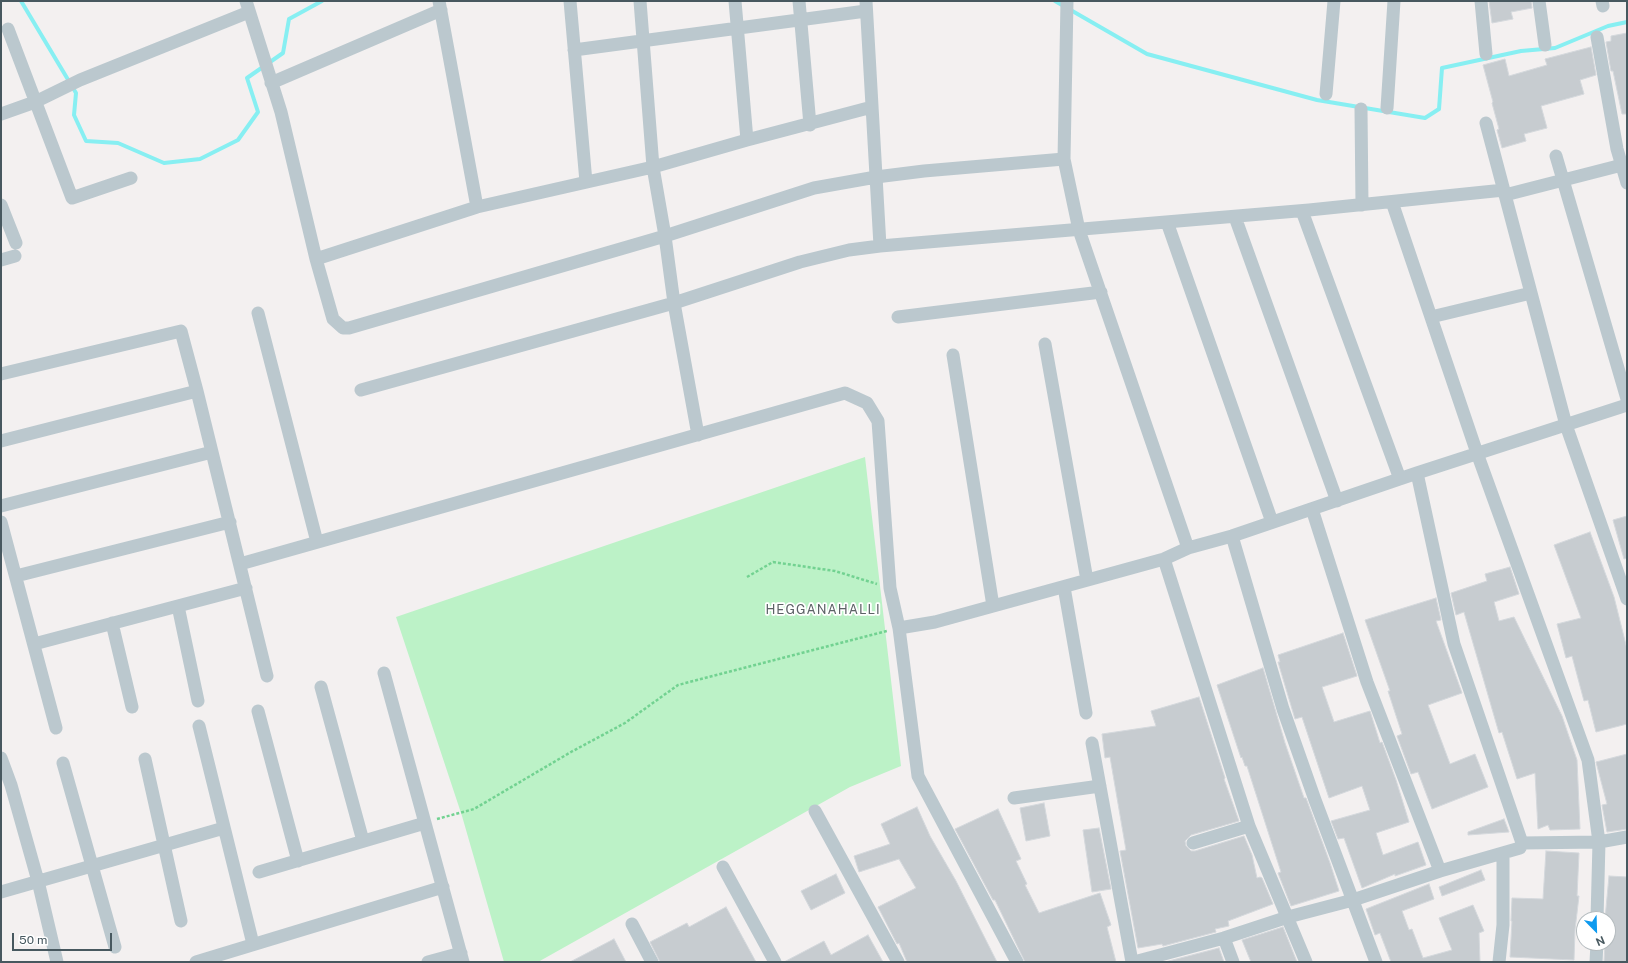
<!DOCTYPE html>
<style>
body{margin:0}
#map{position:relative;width:1628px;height:963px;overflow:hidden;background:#f3f0f0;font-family:"Public Sans",sans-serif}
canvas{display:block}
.frame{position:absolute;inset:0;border:2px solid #47585f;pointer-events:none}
.north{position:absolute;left:1576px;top:911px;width:40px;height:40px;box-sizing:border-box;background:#fff;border:1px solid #b5bcbf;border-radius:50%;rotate:157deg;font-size:11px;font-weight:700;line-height:16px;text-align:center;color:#47585f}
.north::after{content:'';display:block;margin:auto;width:14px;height:18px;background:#0e9aef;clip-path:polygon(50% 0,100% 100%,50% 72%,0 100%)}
.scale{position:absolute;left:12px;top:933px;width:100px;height:18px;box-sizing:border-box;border:2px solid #47585f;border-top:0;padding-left:5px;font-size:12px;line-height:14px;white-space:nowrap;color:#47585f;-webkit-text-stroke:3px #fff;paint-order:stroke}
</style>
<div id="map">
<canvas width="1628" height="963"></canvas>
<div class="frame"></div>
<div class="north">N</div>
<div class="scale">50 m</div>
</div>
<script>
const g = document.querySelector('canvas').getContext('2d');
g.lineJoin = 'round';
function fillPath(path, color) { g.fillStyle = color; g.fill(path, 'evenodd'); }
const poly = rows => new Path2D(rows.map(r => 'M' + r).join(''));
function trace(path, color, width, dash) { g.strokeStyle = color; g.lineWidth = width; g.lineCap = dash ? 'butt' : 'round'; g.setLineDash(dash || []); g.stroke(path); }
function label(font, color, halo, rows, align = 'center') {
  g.font = font + ' "Public Sans",sans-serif'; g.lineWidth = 3.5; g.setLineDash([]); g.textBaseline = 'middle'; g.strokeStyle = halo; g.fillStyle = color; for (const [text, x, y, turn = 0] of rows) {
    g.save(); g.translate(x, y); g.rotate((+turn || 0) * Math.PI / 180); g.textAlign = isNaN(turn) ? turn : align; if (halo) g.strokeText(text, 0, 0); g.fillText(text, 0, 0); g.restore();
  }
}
fillPath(poly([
 [865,457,901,766,850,787,538,962,504,962,462,816,396,617]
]), '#bcf2c7');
trace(poly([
 [21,1,76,93,74,115,86,141,118,143,164,163,200,159,238,140,258,112,247,78,283,53,289,19,322,1],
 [1055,1,1147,54,1317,100,1425,118,1439,109,1442,68,1521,51,1555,48,1608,26,1627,22]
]), '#87eff2', 4);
const building = poly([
 [1489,1,1531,1,1532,8,1511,12,1513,19,1492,23,1489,1],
 [1627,33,1627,114,1622,114,1613,71,1611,71,1606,42,1611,41,1611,36,1627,33],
 [1591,47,1596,75,1580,80,1584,94,1541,106,1547,128,1524,134,1526,141,1502,148,1497,130,1499,129,1492,103,1493,102,1483,65,1505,59,1509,76,1547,65,1545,59,1591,47],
 [1627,516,1627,558,1624,559,1613,520,1627,516],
 [1590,532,1614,597,1627,649,1627,724,1596,732,1588,700,1584,701,1572,656,1566,658,1557,624,1581,618,1554,545,1590,532],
 [1510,567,1519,594,1494,602,1499,621,1514,617,1562,716,1577,760,1580,829,1550,830,1548,825,1538,829,1535,773,1517,779,1502,732,1499,733,1464,612,1456,615,1451,593,1487,581,1485,574,1510,567],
 [1436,598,1441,620,1436,621,1462,693,1428,705,1450,764,1475,754,1488,787,1432,809,1418,772,1411,774,1397,736,1402,734,1388,691,1390,691,1365,620,1436,598],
 [1343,633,1357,676,1322,687,1334,722,1370,711,1380,743,1382,742,1396,780,1409,822,1376,833,1383,855,1418,842,1426,865,1395,876,1395,874,1362,888,1344,838,1338,839,1331,821,1370,810,1362,786,1329,798,1302,717,1295,719,1278,662,1280,662,1278,655,1343,633],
 [1263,668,1285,743,1304,798,1306,798,1330,863,1339,891,1291,906,1278,873,1281,872,1247,766,1245,766,1242,757,1241,758,1217,685,1263,668],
 [1199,697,1225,778,1224,779,1239,821,1191,835,1185,841,1186,846,1191,851,1195,851,1244,836,1252,855,1257,878,1260,877,1262,878,1273,904,1228,921,1229,926,1215,929,1216,932,1163,946,1162,944,1138,948,1120,851,1126,850,1110,757,1105,758,1102,734,1156,726,1151,711,1199,697],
 [1627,754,1627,829,1607,832,1602,805,1607,804,1596,762,1627,754],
 [1044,803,1050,836,1026,841,1020,808,1044,803],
 [917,807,930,836,956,881,997,962,907,962,899,943,897,944,878,907,916,888,899,859,859,872,854,856,890,844,881,824,917,807],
 [998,809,1021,859,1016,861,1027,884,1025,885,1039,913,1100,893,1111,925,1107,927,1116,962,1025,962,995,900,993,900,955,829,998,809],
 [1504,819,1509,832,1468,835,1468,832,1504,819],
 [1099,828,1111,889,1092,892,1083,830,1099,828],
 [1546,851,1579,853,1577,896,1579,896,1575,930,1574,960,1510,957,1512,921,1511,921,1512,898,1543,899,1546,851],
 [1481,870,1485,880,1442,896,1439,887,1481,870],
 [836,874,845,893,811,910,801,891,836,874],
 [1609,876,1627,877,1627,962,1604,962,1605,943,1608,943,1608,919,1605,919,1609,876],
 [1429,884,1434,899,1402,911,1409,930,1412,929,1423,958,1452,950,1439,918,1473,905,1484,931,1479,933,1480,962,1391,962,1380,933,1375,935,1366,909,1429,884],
 [726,907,756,962,660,962,650,942,687,923,689,927,726,907],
 [1283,927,1297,962,1251,962,1242,940,1283,927],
 [868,935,883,962,784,962,824,941,831,955,868,935],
 [614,939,626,962,570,962,614,939],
 [1219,948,1224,962,1165,962,1219,948]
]);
fillPath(building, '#c7ccd0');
trace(building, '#d4d8dc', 1);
trace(poly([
 [747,577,773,562,835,571,877,584],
 [437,819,474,809,571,752,625,723,678,685,887,631]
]), '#72d291', 2.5, [3, 2]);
trace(poly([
 [246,1,281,112,316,259,477,207,653,167,747,140,872,107],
 [439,1,477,207],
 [570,1,586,182],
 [640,1,653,167,665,236,674,303,698,435],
 [735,1,747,140],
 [799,1,810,125],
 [866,1,880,246],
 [1067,1,1064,159,1079,230,1188,548],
 [1481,1,1486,54],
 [1539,1,1545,45],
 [1602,1,1603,6],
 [8,29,72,198,131,178],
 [1597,37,1617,149,1627,183],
 [574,50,866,11],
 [271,83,441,10],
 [1326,94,1334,1],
 [1387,108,1394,1],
 [1361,109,1362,205],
 [1,114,35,102,80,80,249,12],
 [1486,123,1566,425,1627,599],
 [1556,156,1627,399],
 [1505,195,1622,165],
 [1392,202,1477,453,1588,760,1599,842,1597,919],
 [1,205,16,243],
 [1302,211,1400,479],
 [1235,217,1337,501],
 [1167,222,1272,522],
 [316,259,333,319,343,328,349,328,665,236,814,188,876,177,924,171,1064,159],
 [1,260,15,256],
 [258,313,317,542],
 [898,317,1101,292],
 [1431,317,1531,293],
 [1045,344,1087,580],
 [953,355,993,606],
 [1,374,181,331,197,391,267,676],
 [361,390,674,303,800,262,849,250,880,246,1309,210,1504,190],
 [1,441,197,391],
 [1417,473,1454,644,1522,843],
 [1,506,212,452],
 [1312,509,1367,682,1440,871],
 [1,522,56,728],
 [1232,536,1283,709,1315,800,1376,962],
 [1164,559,1249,826,1306,962],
 [240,564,845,393,867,403,878,421,890,588,899,628,935,622,1164,559,1188,548,1232,536,1417,473,1627,405],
 [16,576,230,522],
 [1064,587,1086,713],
 [178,606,198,701],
 [112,623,132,707],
 [899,628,918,776,1017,962],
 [34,644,246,588],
 [384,673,463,962],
 [321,687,363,841],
 [258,711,298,861],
 [199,726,253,944],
 [1092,743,1132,962],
 [1,758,11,785,38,881,57,962],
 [145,759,181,921],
 [63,763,115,947],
 [1014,798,1100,786],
 [815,811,898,962],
 [1193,843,1249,826],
 [723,867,775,962],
 [259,872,425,823],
 [1,892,224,828],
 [632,924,652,962],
 [1224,938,1233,962],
 [196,962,443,887],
 [428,962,461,953],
 [1134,962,1224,938,1288,917,1353,900,1440,871,1520,848,1522,843,1599,842,1627,837],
 [1499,962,1503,925,1503,853],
 [1596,962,1597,943]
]), '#bbc8ce', 13);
g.letterSpacing = '1px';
label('13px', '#5c6266', '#fff', [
 ["HEGGANAHALLI",823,610]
]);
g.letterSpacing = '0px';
</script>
